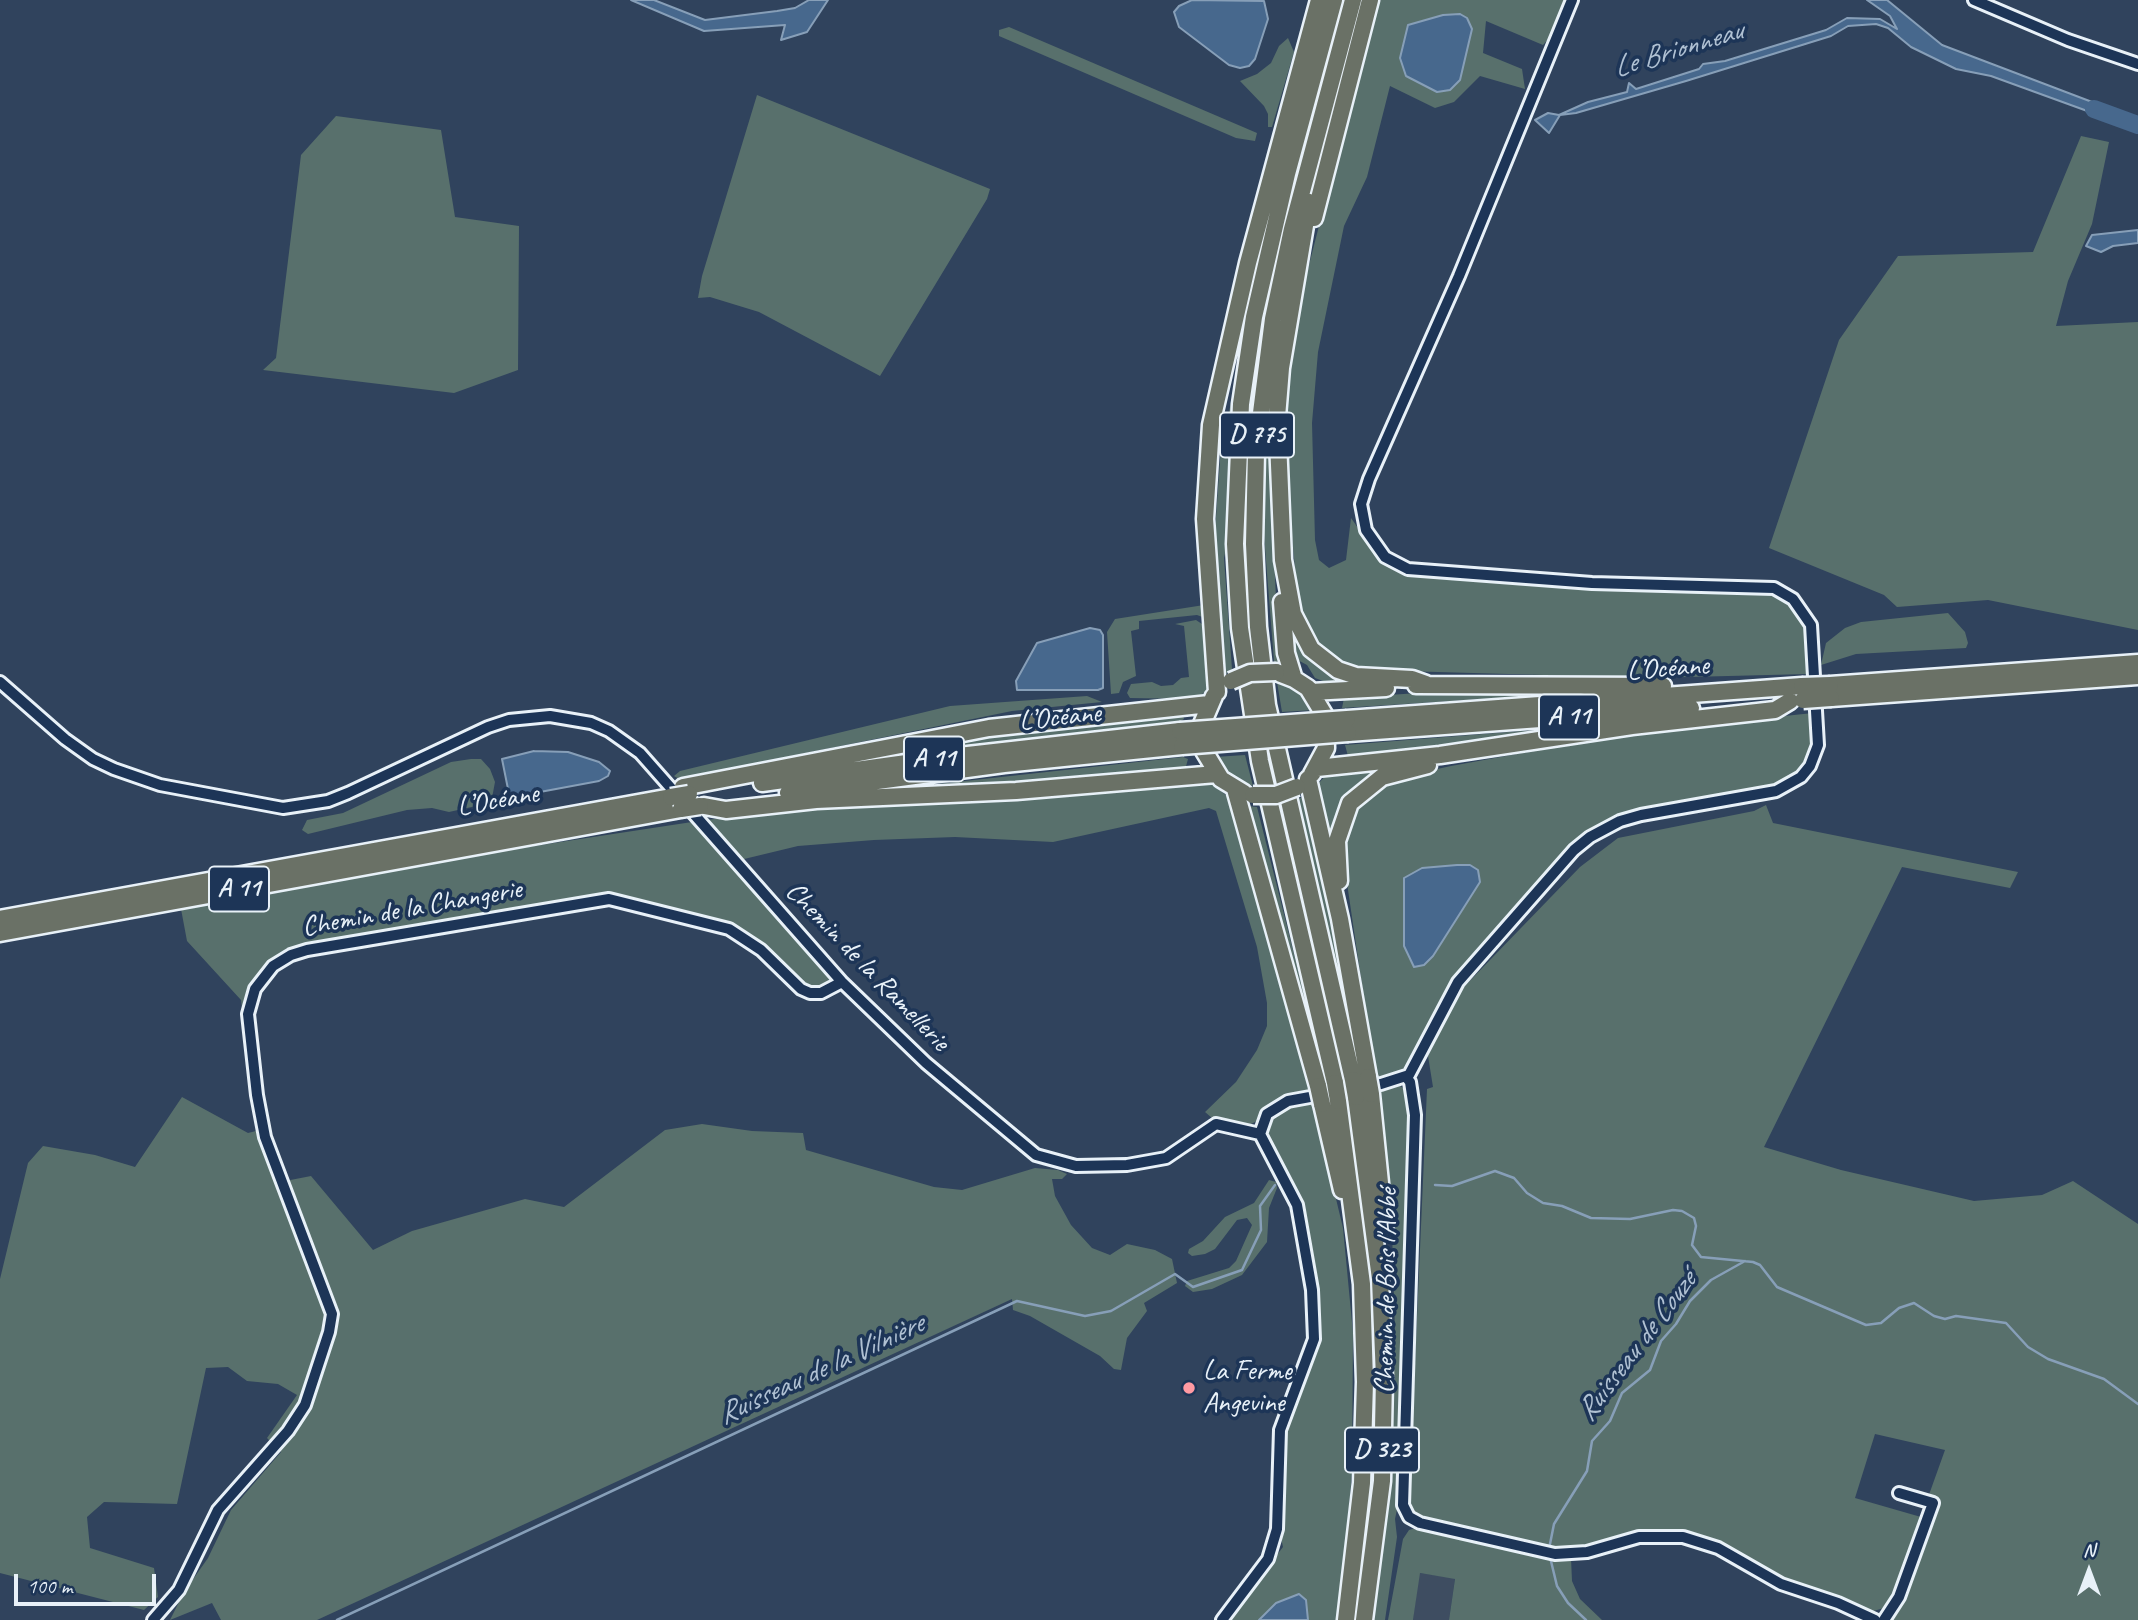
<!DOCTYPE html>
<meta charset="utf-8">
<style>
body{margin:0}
#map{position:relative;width:2138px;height:1620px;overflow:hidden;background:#30435d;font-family:Caveat,sans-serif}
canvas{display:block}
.north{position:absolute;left:2054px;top:1536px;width:70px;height:70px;-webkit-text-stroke:5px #1d3557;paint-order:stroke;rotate:0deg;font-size:19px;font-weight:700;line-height:28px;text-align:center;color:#e8f1f8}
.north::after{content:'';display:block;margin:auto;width:24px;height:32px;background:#e8f1f8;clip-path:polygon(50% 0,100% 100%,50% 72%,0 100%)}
.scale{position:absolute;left:14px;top:1574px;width:142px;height:32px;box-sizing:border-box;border:4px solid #e8f1f8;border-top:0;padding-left:9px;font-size:21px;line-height:24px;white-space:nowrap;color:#e8f1f8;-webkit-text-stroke:5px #1d3557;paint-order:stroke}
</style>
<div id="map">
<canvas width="2138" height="1620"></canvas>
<div class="north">N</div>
<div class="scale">100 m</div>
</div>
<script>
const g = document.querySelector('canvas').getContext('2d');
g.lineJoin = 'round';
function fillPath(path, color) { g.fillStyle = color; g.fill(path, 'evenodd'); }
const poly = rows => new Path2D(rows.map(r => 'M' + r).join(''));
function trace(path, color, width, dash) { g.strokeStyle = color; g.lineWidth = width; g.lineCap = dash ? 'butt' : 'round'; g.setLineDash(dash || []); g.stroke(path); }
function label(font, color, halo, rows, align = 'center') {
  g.font = font + ' Caveat,sans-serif'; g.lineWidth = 7; g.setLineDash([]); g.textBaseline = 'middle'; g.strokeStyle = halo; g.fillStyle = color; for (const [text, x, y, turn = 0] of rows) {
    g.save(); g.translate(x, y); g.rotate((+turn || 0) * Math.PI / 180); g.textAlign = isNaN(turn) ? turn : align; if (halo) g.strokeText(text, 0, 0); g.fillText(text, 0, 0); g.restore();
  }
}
fillPath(poly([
 [1419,1573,1455,1578,1449,1620,1413,1620]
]), '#3e4d61');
fillPath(poly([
 [1377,0,1567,0,1553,34,1543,45,1486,21,1483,53,1522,69,1525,89,1480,76,1454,102,1435,108,1390,86,1367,177,1344,226,1318,352,1312,423,1315,540,1319,560,1329,568,1346,560,1351,518,1380,559,1397,570,1415,575,1621,589,1753,589,1771,592,1788,602,1800,616,1807,632,1811,668,1807,669,1808,674,1649,678,1367,670,1333,660,1317,647,1303,617,1296,579,1285,465,1289,366,1301,296],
 [1009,27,1257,133,1255,141,1236,138,999,36,999,30],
 [1288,38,1294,52,1272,127,1268,127,1268,114,1264,106,1240,81,1257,74,1271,63,1279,46],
 [757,95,990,189,987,199,880,376,759,312,710,297,698,298,702,276],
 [336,116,441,130,455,217,519,226,518,370,454,393,263,370,276,358,301,155],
 [2081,136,2109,142,2092,224,2068,281,2056,326,2138,322,2138,630,1988,600,1897,607,1884,595,1769,548,1839,340,1898,256,2033,252],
 [1235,386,1227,498,1227,545,1224,558,1232,669,1226,674,1216,578,1215,531,1221,446],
 [1271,396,1269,445,1279,664,1274,661,1263,523,1266,422],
 [1204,605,1205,618,1197,615,1139,621,1139,629,1131,631,1136,676,1123,682,1119,693,1111,694,1107,632,1115,619],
 [1948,613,1965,632,1968,643,1966,648,1856,654,1821,665,1826,643,1845,628,1861,622],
 [1196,620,1205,626,1207,690,1201,695,1184,699,1130,698,1127,693,1131,684,1152,682,1161,686,1173,685,1181,678,1189,677,1184,626,1175,624],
 [1290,628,1293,628,1355,683,1331,684,1315,678,1307,665,1294,658],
 [1277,682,1300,693,1314,710,1282,712],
 [1478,689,1595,692,1342,708,1344,698],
 [1087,696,1102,702,1012,711,679,779,674,776,680,771,950,706],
 [1182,712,1184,719,1179,722,865,759,953,739],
 [1813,713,1815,731,1812,748,1798,772,1780,784,1624,814,1590,831,1458,975,1444,995,1411,1063,1393,1077,1376,1081,1342,849,1358,803,1375,788,1405,776,1451,766,1642,731],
 [1596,725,1387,755,1348,756,1345,745],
 [1245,755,1253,786,1230,776,1215,757],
 [1183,757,1188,759,1185,770,865,792],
 [471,759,481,759,490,769,495,782,492,798,476,806,449,812,432,808,407,810,308,834,302,830,307,820,343,813,451,762],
 [1350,768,1382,772,1328,843,1317,785,1328,773],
 [1208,780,1234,802,1302,1044,1312,1094,1287,1093,1268,1106,1257,1121,1247,1126,1212,1118,1205,1112,1236,1082,1257,1050,1267,1026,1267,1003,1257,947,1216,811,1209,808,1053,842,955,837,874,840,798,846,740,860,706,820,803,808],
 [1305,796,1341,942,1360,1078,1298,799],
 [1766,805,1773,823,2018,872,2010,888,1902,867,1764,1147,1841,1170,1974,1201,2042,1195,2073,1181,2138,1224,2138,1620,1891,1620,1884,1608,1870,1612,1776,1577,1696,1536,1671,1531,1643,1533,1570,1551,1545,1549,1418,1518,1409,1501,1427,1089,1433,1087,1428,1056,1459,992,1580,867,1618,838,1754,811],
 [1875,1434,1945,1450,1921,1517,1855,1498],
 [1248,806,1257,807,1327,1085,1322,1086],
 [692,822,698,824,830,976,827,985,811,986,799,979,753,936,727,923,612,896,276,959,249,994,242,1009,241,1000,187,941,181,909,521,848],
 [1399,1085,1407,1091,1411,1109,1400,1495,1395,1519,1397,1537,1385,1620,1374,1620,1388,1492,1395,1333,1392,1230,1378,1088],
 [182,1097,248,1133,256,1131,275,1183,311,1176,373,1250,412,1231,525,1199,564,1207,665,1130,702,1124,752,1131,803,1133,806,1150,934,1187,962,1190,1035,1168,1058,1170,1067,1174,1062,1179,1052,1179,1055,1196,1071,1225,1092,1248,1110,1255,1127,1244,1155,1250,1172,1259,1177,1283,1144,1303,1147,1311,1127,1338,1121,1370,1114,1369,1100,1356,1030,1316,1013,1310,1012,1299,317,1620,221,1620,212,1603,170,1620,184,1592,208,1558,231,1510,281,1452,267,1438,297,1395,278,1384,247,1381,228,1367,206,1368,177,1504,104,1502,87,1517,90,1548,154,1568,158,1597,144,1610,0,1573,0,1279,28,1163,43,1146,95,1155,135,1167],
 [1313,1103,1343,1228,1353,1333,1352,1473,1342,1591,1337,1620,1227,1620,1283,1547,1280,1533,1282,1442,1290,1410,1319,1340,1306,1218,1270,1143,1268,1132,1273,1115,1284,1107],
 [1269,1180,1276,1182,1277,1188,1269,1208,1267,1242,1242,1275,1212,1289,1193,1292,1185,1286,1187,1281,1229,1268,1236,1261,1252,1225,1247,1218,1237,1220,1215,1249,1205,1254,1192,1256,1188,1253,1189,1249,1203,1241,1225,1217,1254,1203],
 [1419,1527,1535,1555,1571,1558,1572,1581,1580,1599,1602,1620,1449,1620,1455,1579,1420,1573,1413,1620,1388,1620,1403,1539,1409,1530]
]), '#58706c');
const water = poly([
 [631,0,654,0,705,20,777,11,795,8,809,0,828,0,807,32,781,40,785,25,704,31,631,0],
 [1192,0,1264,1,1268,19,1255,59,1249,66,1240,68,1229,65,1179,27,1174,12,1179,6,1192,0],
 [1867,0,1887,0,1942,45,2100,105,2115,112,2112,120,1991,76,1956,69,1911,47,1888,28,1876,24,1848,26,1831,36,1686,81,1576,113,1560,115,1549,133,1535,120,1548,113,1559,115,1588,102,1627,92,1629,83,1636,89,1699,69,1703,64,1725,61,1826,30,1847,18,1880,19,1897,29,1890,16,1867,0],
 [1460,14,1467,18,1472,29,1460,80,1450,90,1437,92,1406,76,1400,58,1408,25,1443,15,1460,14],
 [2138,230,2138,243,2113,246,2101,252,2086,246,2092,235,2138,230],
 [1090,628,1100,630,1103,635,1103,688,1098,690,1017,690,1016,681,1037,643,1090,628],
 [534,751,568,752,599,762,610,771,608,776,599,781,513,797,509,794,502,759,534,751],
 [1457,865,1470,865,1478,870,1480,882,1433,956,1424,965,1414,967,1404,946,1404,878,1422,868,1457,865],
 [1299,1594,1306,1600,1308,1620,1259,1620,1276,1603,1299,1594]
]);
fillPath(water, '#47688d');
trace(water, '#879fb8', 2);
trace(poly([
 [1435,1185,1452,1186,1495,1171,1514,1178,1527,1193,1543,1203,1562,1206,1591,1218,1630,1219,1673,1210,1682,1211,1694,1218,1696,1226,1692,1245,1701,1257,1753,1262,1760,1265,1777,1287,1866,1325,1881,1323,1899,1308,1914,1303,1934,1316,1945,1319,1956,1316,2006,1323,2028,1347,2048,1359,2104,1379,2138,1404],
 [1549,1549,1554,1524,1587,1471,1592,1441,1610,1421,1622,1393,1650,1370,1661,1341,1676,1324,1690,1301,1711,1280,1745,1261],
 [1550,1557,1557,1586,1568,1603,1586,1620],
 [337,1620,1017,1301,1085,1316,1111,1311,1175,1274,1193,1287,1242,1270,1261,1230,1260,1206,1275,1185]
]), '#879fb8', 2.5);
trace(poly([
 [2094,109,2138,125]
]), '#47688d', 18);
const minor = poly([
 [1974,0,2068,40,2138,64],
 [0,682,65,739,93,759,114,769,160,785,283,808,328,801,348,793,488,727,509,720,550,716,591,723,609,731,640,753,842,982,926,1063,1036,1155,1076,1166,1127,1165,1166,1158,1216,1124,1260,1134],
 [1406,1077,1410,1082,1415,1115,1403,1505,1409,1517,1420,1523,1555,1554,1587,1552,1639,1537,1683,1537,1718,1548,1781,1584,1838,1603,1875,1620],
 [1260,1134,1267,1114,1288,1101,1381,1084,1409,1075,1458,982,1574,850,1590,837,1620,821,1641,815,1776,791,1801,777,1810,766,1818,745,1811,625,1793,599,1774,588,1592,583,1408,569,1385,557,1366,530,1361,504,1369,479,1459,276,1572,0],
 [153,1620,179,1590,218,1510,288,1431,305,1405,329,1332,332,1314,265,1137,257,1095,248,1014,255,989,273,966,291,955,307,950,609,899,729,929,761,950,801,989,810,993,821,993,842,982],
 [1222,1620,1268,1559,1277,1529,1280,1430,1314,1339,1312,1290,1297,1205,1260,1134],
 [1884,1620,1899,1597,1933,1503,1899,1493]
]);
const highway = poly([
 [1334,0,1287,174,1254,317,1241,404,1235,544,1240,628,1260,761,1335,1083],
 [1309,202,1281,368,1277,417,1283,560,1293,614,1311,649,1338,670,1356,676,1412,679,1426,684],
 [1314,218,1370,0],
 [1282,602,1286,653,1294,679],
 [1276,672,1294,679,1308,688,1325,716,1326,748,1312,774],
 [1416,685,1663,686],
 [1830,685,2138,663],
 [1217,692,1205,519,1211,425,1248,263,1319,0],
 [1311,692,1386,688],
 [1214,696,1202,724,1204,751,1221,779,1244,793],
 [1831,698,2138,676],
 [1347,719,1802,686],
 [1348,733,1691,708],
 [1317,768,1440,755,1632,726,1775,710,1790,701],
 [1308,779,1340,919,1368,1077],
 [762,783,950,757,1180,731],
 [683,787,989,728,1209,704],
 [1235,789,1318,1086],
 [788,793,1004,764,1182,746],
 [704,806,726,810,816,800,1016,791,1216,774],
 [1339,881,1337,841,1350,803,1382,777,1428,765],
 [0,919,671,797],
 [0,933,681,809],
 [1353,1080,1267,705,1258,627,1254,544,1256,452,1273,319,1292,229,1353,0],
 [1371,1094,1385,1232],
 [1356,1097,1380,1279,1384,1378,1382,1481,1364,1620],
 [1338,1101,1362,1284,1365,1382,1362,1483,1346,1620],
 [1322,1104,1342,1190]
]);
trace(minor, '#e8f1f8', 16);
trace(highway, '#e8f1f8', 21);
trace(minor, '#1d3557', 10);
trace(highway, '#6a7166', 16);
const highwayBridge = poly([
 [1231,681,1250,673,1276,672],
 [1802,686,1830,685],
 [1803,700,1831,698],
 [1180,731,1347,719],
 [1182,746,1348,733],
 [1253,795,1276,795,1297,787],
 [671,797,689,794],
 [681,809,700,806],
 [1368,1077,1371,1094],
 [1353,1080,1356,1097],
 [1335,1083,1338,1101],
 [1318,1086,1322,1104]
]);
trace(highwayBridge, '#e8f1f8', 21, []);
trace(highwayBridge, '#6a7166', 16);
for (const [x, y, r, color] of [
 [1189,1388,7,"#ff9aa2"]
]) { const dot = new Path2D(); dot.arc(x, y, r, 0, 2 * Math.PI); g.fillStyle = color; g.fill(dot); trace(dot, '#1d3557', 2.5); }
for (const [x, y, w] of [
 [1257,435,74],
 [1569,717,60],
 [934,759,60],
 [239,889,60],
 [1382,1450,74]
]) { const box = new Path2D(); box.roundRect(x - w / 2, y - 22.5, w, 45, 5); g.fillStyle = '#1d3557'; g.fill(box); trace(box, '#e8f1f8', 2); }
label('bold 26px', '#e8f1f8', null, [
 ["D 775",1257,435],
 ["A 11",1569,717],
 ["A 11",934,759],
 ["A 11",239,889],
 ["D 323",1382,1450]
]);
label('28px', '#e8f1f8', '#1d3557', [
 ["L’Océane",1668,669,-4],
 ["L’Océane",1060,718,-6],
 ["L’Océane",498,801,-10],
 ["Chemin de la Changerie",412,909,-10],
 ["Chemin de la Ramellerie",867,967,46],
 ["Chemin de Bois l'Abbé",1387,1291,-89]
]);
label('28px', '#e8f1f8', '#1d3557', [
 ["La Ferme",1203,1372],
 ["Angevine",1203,1404]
], 'left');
label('italic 30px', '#b0c1d3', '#1d3557', [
 ["Le Brionneau",1678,50,-17],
 ["Ruisseau de Couzé",1637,1347,-53],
 ["Ruisseau de la Vilnière",821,1370,-25]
]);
</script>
